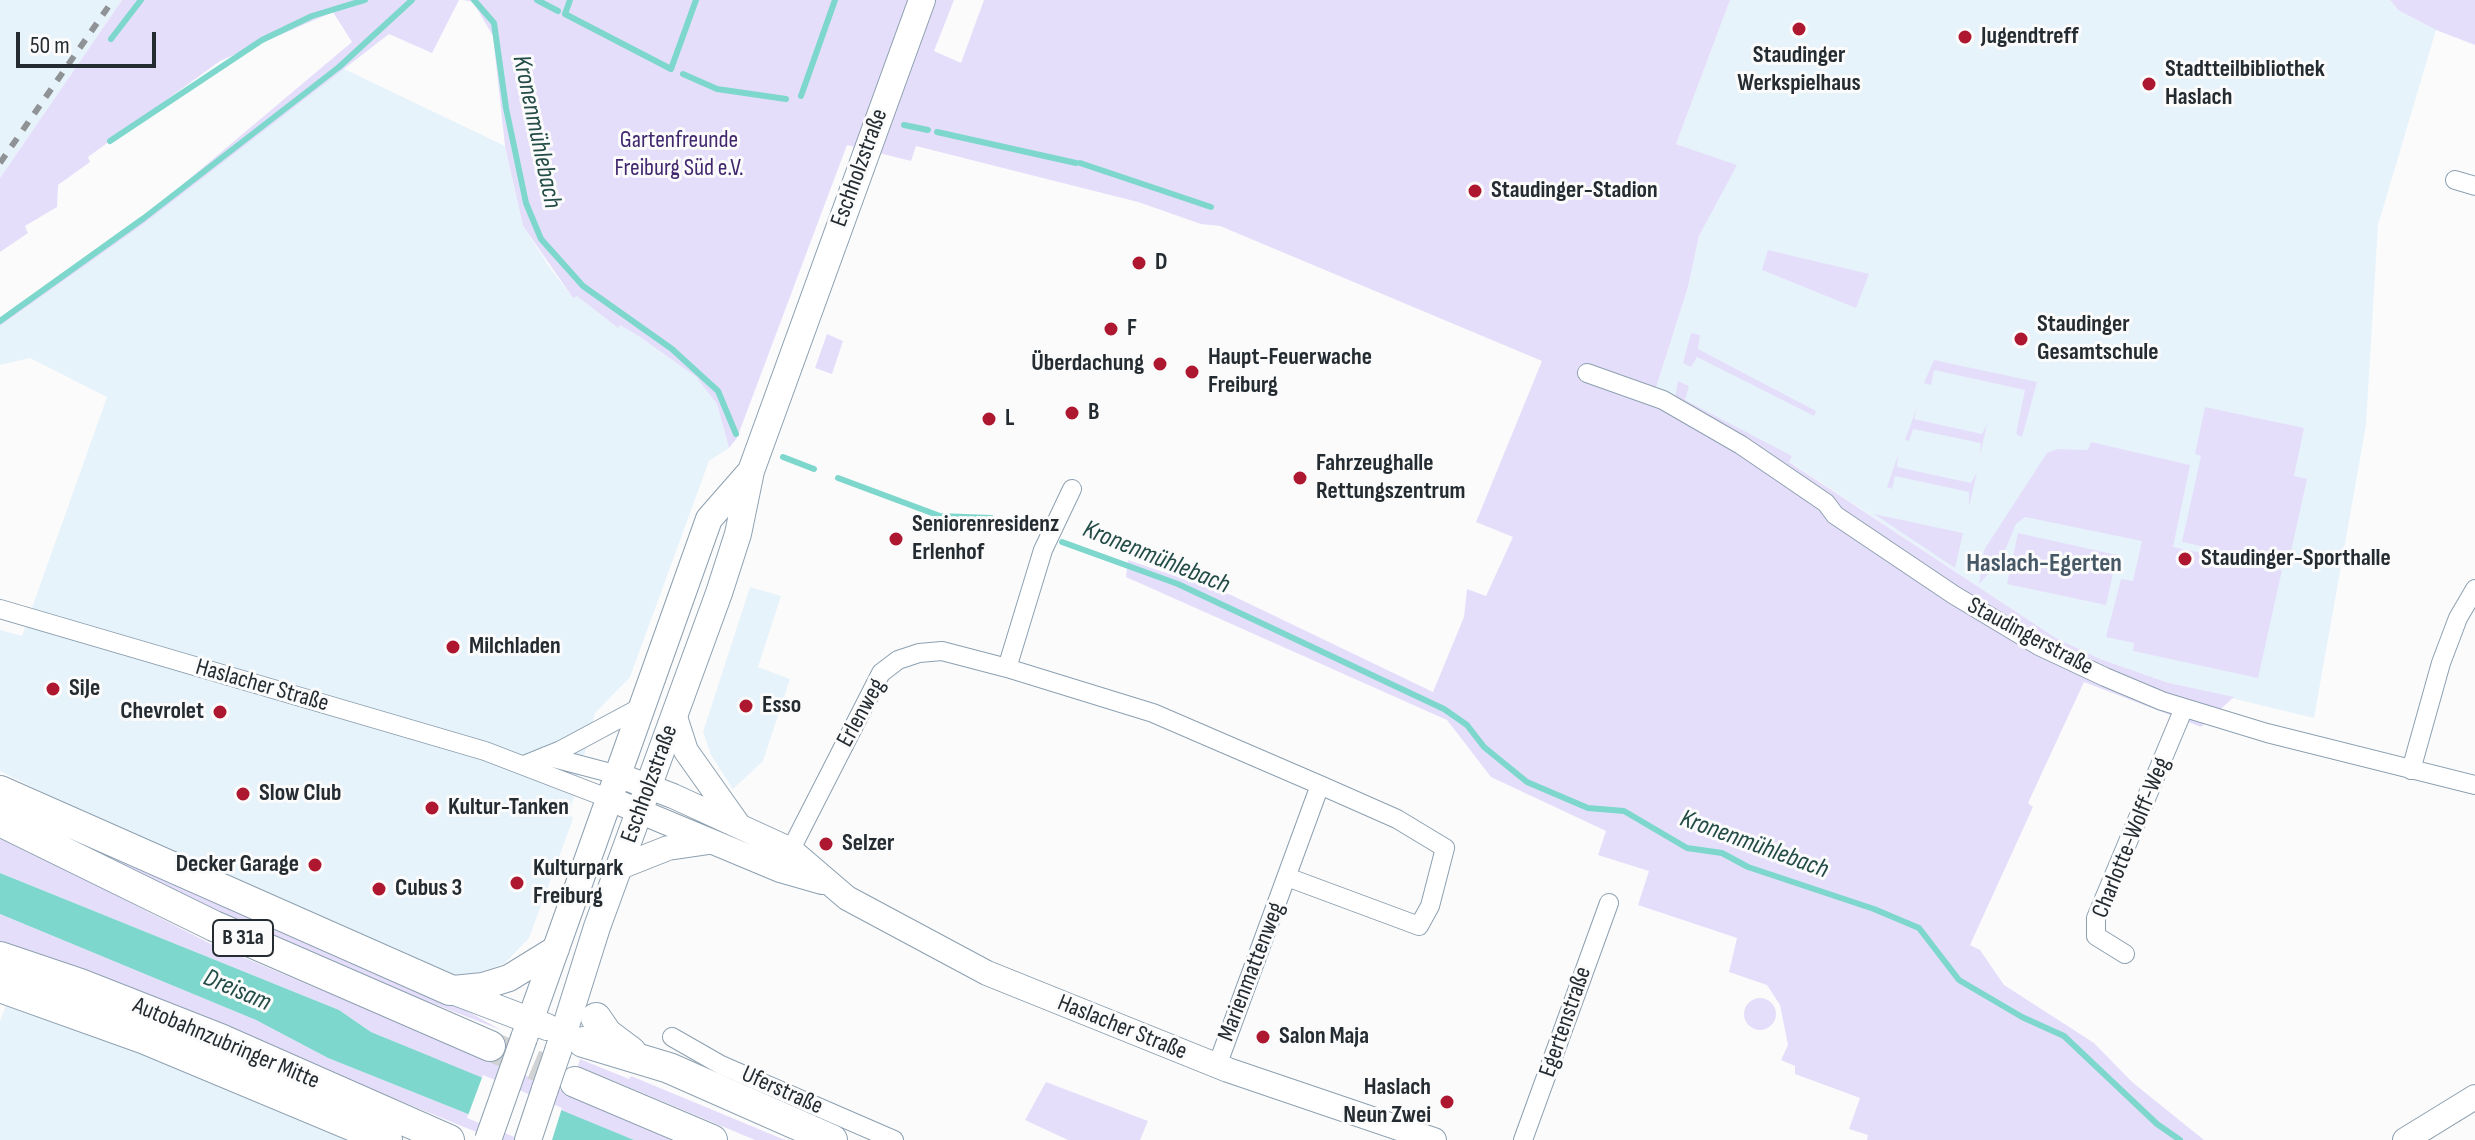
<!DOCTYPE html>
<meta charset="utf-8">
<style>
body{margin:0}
#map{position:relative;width:2475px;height:1140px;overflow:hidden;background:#fbfbfb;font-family:"Sofia Sans Condensed",sans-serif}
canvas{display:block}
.scale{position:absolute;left:16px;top:32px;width:140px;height:36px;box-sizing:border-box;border:4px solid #242c32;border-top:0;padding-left:10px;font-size:24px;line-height:28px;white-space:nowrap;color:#242c32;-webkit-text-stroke:6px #fbfbfb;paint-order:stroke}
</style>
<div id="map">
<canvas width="2475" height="1140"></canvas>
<div class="scale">50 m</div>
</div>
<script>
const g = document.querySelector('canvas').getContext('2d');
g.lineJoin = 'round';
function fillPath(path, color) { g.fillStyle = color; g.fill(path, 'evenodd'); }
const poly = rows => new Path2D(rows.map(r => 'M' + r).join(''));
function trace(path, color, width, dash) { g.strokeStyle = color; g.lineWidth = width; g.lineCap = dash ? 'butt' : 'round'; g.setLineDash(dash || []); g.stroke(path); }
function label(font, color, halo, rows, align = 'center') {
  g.font = font + ' "Sofia Sans Condensed",sans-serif'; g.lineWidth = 6; g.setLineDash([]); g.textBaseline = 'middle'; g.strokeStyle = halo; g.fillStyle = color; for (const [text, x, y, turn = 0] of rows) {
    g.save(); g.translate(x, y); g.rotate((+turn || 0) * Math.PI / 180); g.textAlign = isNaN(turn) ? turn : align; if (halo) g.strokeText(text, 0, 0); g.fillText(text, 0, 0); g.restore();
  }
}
fillPath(poly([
 [0,0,122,0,0,178],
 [1730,0,2390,0,2398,10,2436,30,2378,225,2366,425,2314,718,2169,683,2099,659,2056,638,1793,464,1655,391,1688,287,1699,236,1736,165,1676,144],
 [342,68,505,146,523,226,550,268,573,298,576,295,617,327,619,324,640,337,696,377,717,404,729,448,709,461,630,677,595,713,570,812,573,819,529,938,504,964,474,974,455,975,428,965,207,874,0,771,0,630,22,636,107,397,30,358,0,365,0,326,141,226],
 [750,587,781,596,758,667,790,679,763,761,733,789,711,755,703,732],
 [7,1003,155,1059,351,1140,0,1140,0,1021]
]), '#e7f3fb');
fillPath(poly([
 [122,0,459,0,432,53,389,34,141,226,0,326,0,319,144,217,352,42,333,12,220,61,88,157,90,162,58,185,57,207,25,226,28,233,0,252,0,178],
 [463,0,954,0,934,51,961,63,984,0,1730,0,1676,144,1737,165,1699,236,1688,287,1655,391,1774,454,1675,398,1678,381,1689,386,1685,400,1792,456,1789,462,2056,638,2100,659,2169,683,2234,697,2201,727,2084,682,2028,803,2033,807,1970,945,1980,950,2004,985,2094,1043,2132,1082,2204,1140,1867,1140,1868,1135,1849,1129,1860,1098,1795,1074,1795,1066,1781,1060,1788,1045,1780,1005,1767,985,1729,972,1737,938,1638,905,1649,871,1598,855,1606,831,1491,777,1447,720,1126,577,1128,560,1231,595,1433,692,1464,617,1467,589,1486,596,1513,537,1476,522,1542,361,1220,226,1201,224,1138,202,916,146,911,161,847,145,737,438,729,448,717,404,696,377,640,337,620,325,618,328,577,296,573,298,523,226,505,146,493,36,473,2],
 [2390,0,2475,0,2475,45,2436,30,2398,10],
 [1768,250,1869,274,1856,308,1762,270],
 [1691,333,1700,335,1698,349,1816,411,1814,416,1697,357,1691,367,1683,363],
 [827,334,843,341,832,374,815,368],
 [1934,360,2037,382,2022,437,2016,434,2025,390,1934,370,1931,385,1924,383],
 [1917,407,1914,419,1982,434,1987,424,1980,456,1981,443,1913,429,1909,441,1905,440],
 [2205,407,2304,428,2294,476,2307,479,2288,565,2182,542,2201,456,2195,454],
 [2091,442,2190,465,2173,547,2282,570,2258,678,2133,651,2134,643,2106,637,2121,579,2133,581,2142,541,2025,517,2016,524,2001,560,1979,584,1984,550,2047,453,2058,449,2088,450],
 [1898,455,1897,467,1971,483,1977,472,1969,507,1969,492,1895,476,1892,489,1887,487],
 [1874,514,1963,533,1955,568],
 [2018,533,2117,555,2106,605,2007,584],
 [28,812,451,1002,501,1030,287,947,26,820],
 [0,836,209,943,680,1140,634,1140,567,1114,371,1032,339,1010,0,873],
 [0,914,256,1020,328,1058,533,1140,496,1140,103,980,0,945],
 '1744 1014a16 16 0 1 1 32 0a16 16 0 1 1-32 0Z',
 [580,1059,629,1079,631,1076,785,1140,755,1140,578,1066],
 [1046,1082,1148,1121,1140,1140,1068,1140,1025,1120]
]), '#e5defb');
fillPath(poly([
 [0,873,339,1010,371,1032,634,1140,533,1140,328,1058,256,1020,0,914]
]), '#7ed7cc');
fillPath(poly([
 [483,1075,562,1108,552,1140,522,1140,467,1118]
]), '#fbfbfb');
trace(poly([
 [474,0,494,23,506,108,526,203,541,239,583,286,672,349,718,391,736,434],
 [537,0,558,11],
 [570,0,565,14,671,69,696,0],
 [111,39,141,0],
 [683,74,717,89,786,99],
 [801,96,835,0],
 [904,125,928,130],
 [937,132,1076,163],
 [110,141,262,40,312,16,365,0],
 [1080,163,1211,207],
 [0,321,144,218,339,67,412,0],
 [783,457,814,469],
 [838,478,940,516,991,518],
 [1062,542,1178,584,1444,709,1467,725,1484,747,1527,782,1588,808,1624,811,1687,848,1722,853,1748,867,1874,909,1919,928,1959,980,2022,1017,2064,1036,2157,1124,2180,1140]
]), '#7ed7cc', 6);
trace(poly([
 [492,1047,575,1082]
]), '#d0d2d3', 30, [30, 15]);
const minor = poly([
 [2455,180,2475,186],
 [1587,373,1663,400,1741,445,1826,503,1835,515,1954,595,2039,646,2105,677,2162,701,2267,733,2475,785],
 [0,609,485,751,610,799],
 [1007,668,1043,550,1072,489],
 [546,756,618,775],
 [524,765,561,750,643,706],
 [2411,770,2441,663,2458,618,2475,589],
 [786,859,881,673,898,660,919,653,942,651,1007,668,1153,713,1320,785],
 [2125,954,2096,936,2096,918,2184,708],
 [672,1037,721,1065,894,1140],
 [1217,1066,1320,785,1397,819,1445,848,1430,906,1419,926,1287,877],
 [1523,1140,1609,903]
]);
const tertiary = poly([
 [675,717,686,751,737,823],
 [618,775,673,796,791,850,847,898,987,973,1228,1070,1434,1140],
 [610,799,780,870,822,882],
 [620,867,668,848,709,842],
 [2405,1140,2475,1097]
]);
const secondary = poly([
 [453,989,483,986,509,978,556,949],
 [450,990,547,1027],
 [524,1038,709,519,751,471],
 [558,1051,597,927,719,593,738,534,751,471,922,0],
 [528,1140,545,1089]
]);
const trunk = poly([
 [0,791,450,990],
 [0,821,214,926,490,1046],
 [0,957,80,984,220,1039,449,1140],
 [0,987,145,1039,387,1140],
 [596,1018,607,1034,631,1052],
 [583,1042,669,1068,832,1140],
 [575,1082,712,1140]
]);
trace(minor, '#8da0b0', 20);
trace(tertiary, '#8da0b0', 26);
trace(secondary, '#8da0b0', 28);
trace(trunk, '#8da0b0', 32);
trace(minor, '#fff', 18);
trace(tertiary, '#fff', 24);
trace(secondary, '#fff', 26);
trace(trunk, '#fff', 30);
trace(poly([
 [0,163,113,0]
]), '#8f9396', 6, [10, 10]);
const secondaryBridge = poly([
 [545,1089,558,1051],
 [488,1140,524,1038]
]);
trace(secondaryBridge, '#8da0b0', 28, []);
trace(secondaryBridge, '#fff', 26);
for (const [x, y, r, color] of [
 [1799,29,8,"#ad1830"],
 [1965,37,8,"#ad1830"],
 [2149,84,8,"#ad1830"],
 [1475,191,8,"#ad1830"],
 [1139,263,8,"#ad1830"],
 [1111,329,8,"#ad1830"],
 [2021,339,8,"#ad1830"],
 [1160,364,8,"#ad1830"],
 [1192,372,8,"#ad1830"],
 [1072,413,8,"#ad1830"],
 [989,419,8,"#ad1830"],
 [1300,478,8,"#ad1830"],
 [896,539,8,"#ad1830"],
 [2185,559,8,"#ad1830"],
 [453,647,8,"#ad1830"],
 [53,689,8,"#ad1830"],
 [746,706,8,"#ad1830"],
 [220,712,8,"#ad1830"],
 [243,794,8,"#ad1830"],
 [432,808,8,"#ad1830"],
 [826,844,8,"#ad1830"],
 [315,865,8,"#ad1830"],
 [517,883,8,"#ad1830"],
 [379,889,8,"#ad1830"],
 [1263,1037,8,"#ad1830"],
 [1447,1102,8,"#ad1830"]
]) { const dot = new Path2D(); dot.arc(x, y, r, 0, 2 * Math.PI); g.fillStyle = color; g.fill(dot); trace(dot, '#fbfbfb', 3); }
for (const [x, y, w] of [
 [243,938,60]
]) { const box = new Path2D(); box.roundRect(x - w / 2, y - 18, w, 36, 6); g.fillStyle = '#fbfbfb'; g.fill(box); trace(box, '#242c32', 2); }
label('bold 22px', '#242c32', null, [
 ["B 31a",243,938]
]);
label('bold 24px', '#242c32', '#fbfbfb', [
 ["Jugendtreff",1981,37],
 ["Staudinger",1799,56,"center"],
 ["Werkspielhaus",1799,84,"center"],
 ["Stadtteilbibliothek",2165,70],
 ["Haslach",2165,98],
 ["Staudinger-Stadion",1491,191],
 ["D",1155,263],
 ["Staudinger",2037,325],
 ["Gesamtschule",2037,353],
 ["F",1127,329],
 ["Haupt-Feuerwache",1208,358],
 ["Freiburg",1208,386],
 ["Überdachung",1144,364,"right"],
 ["B",1088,413],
 ["L",1005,419],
 ["Fahrzeughalle",1316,464],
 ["Rettungszentrum",1316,492],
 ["Seniorenresidenz",912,525],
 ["Erlenhof",912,553],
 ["Staudinger-Sporthalle",2201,559],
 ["Milchladen",469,647],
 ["SiJe",69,689],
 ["Esso",762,706],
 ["Chevrolet",204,712,"right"],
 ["Slow Club",259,794],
 ["Kultur-Tanken",448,808],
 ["Selzer",842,844],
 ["Decker Garage",299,865,"right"],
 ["Kulturpark",533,869],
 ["Freiburg",533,897],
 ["Cubus 3",395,889],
 ["Salon Maja",1279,1037],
 ["Haslach",1431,1088,"right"],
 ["Neun Zwei",1431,1116,"right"]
], 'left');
label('24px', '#41276e', '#fbfbfb', [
 ["Gartenfreunde",679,141],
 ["Freiburg Süd e.V.",679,169]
]);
label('24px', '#242c32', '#fbfbfb', [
 ["Eschholzstraße",860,168,-70],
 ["Staudingerstraße",2030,637,28],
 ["Haslacher Straße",262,686,16],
 ["Erlenweg",862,713,-61],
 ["Eschholzstraße",650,784,-70],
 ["Charlotte-Wolff-Weg",2132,838,-68],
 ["Marienmattenweg",1252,972,-69],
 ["Egertenstraße",1566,1022,-71],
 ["Haslacher Straße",1122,1028,22],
 ["Autobahnzubringer Mitte",226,1044,23],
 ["Uferstraße",782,1091,24]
]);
label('italic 26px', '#234c47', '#fbfbfb', [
 ["Kronenmühlebach",536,132,78],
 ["Kronenmühlebach",1156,558,22],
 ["Kronenmühlebach",1754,845,20],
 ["Dreisam",237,991,23]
]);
label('bold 26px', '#465866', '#fbfbfb', [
 ["Haslach-Egerten",2044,564]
]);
</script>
